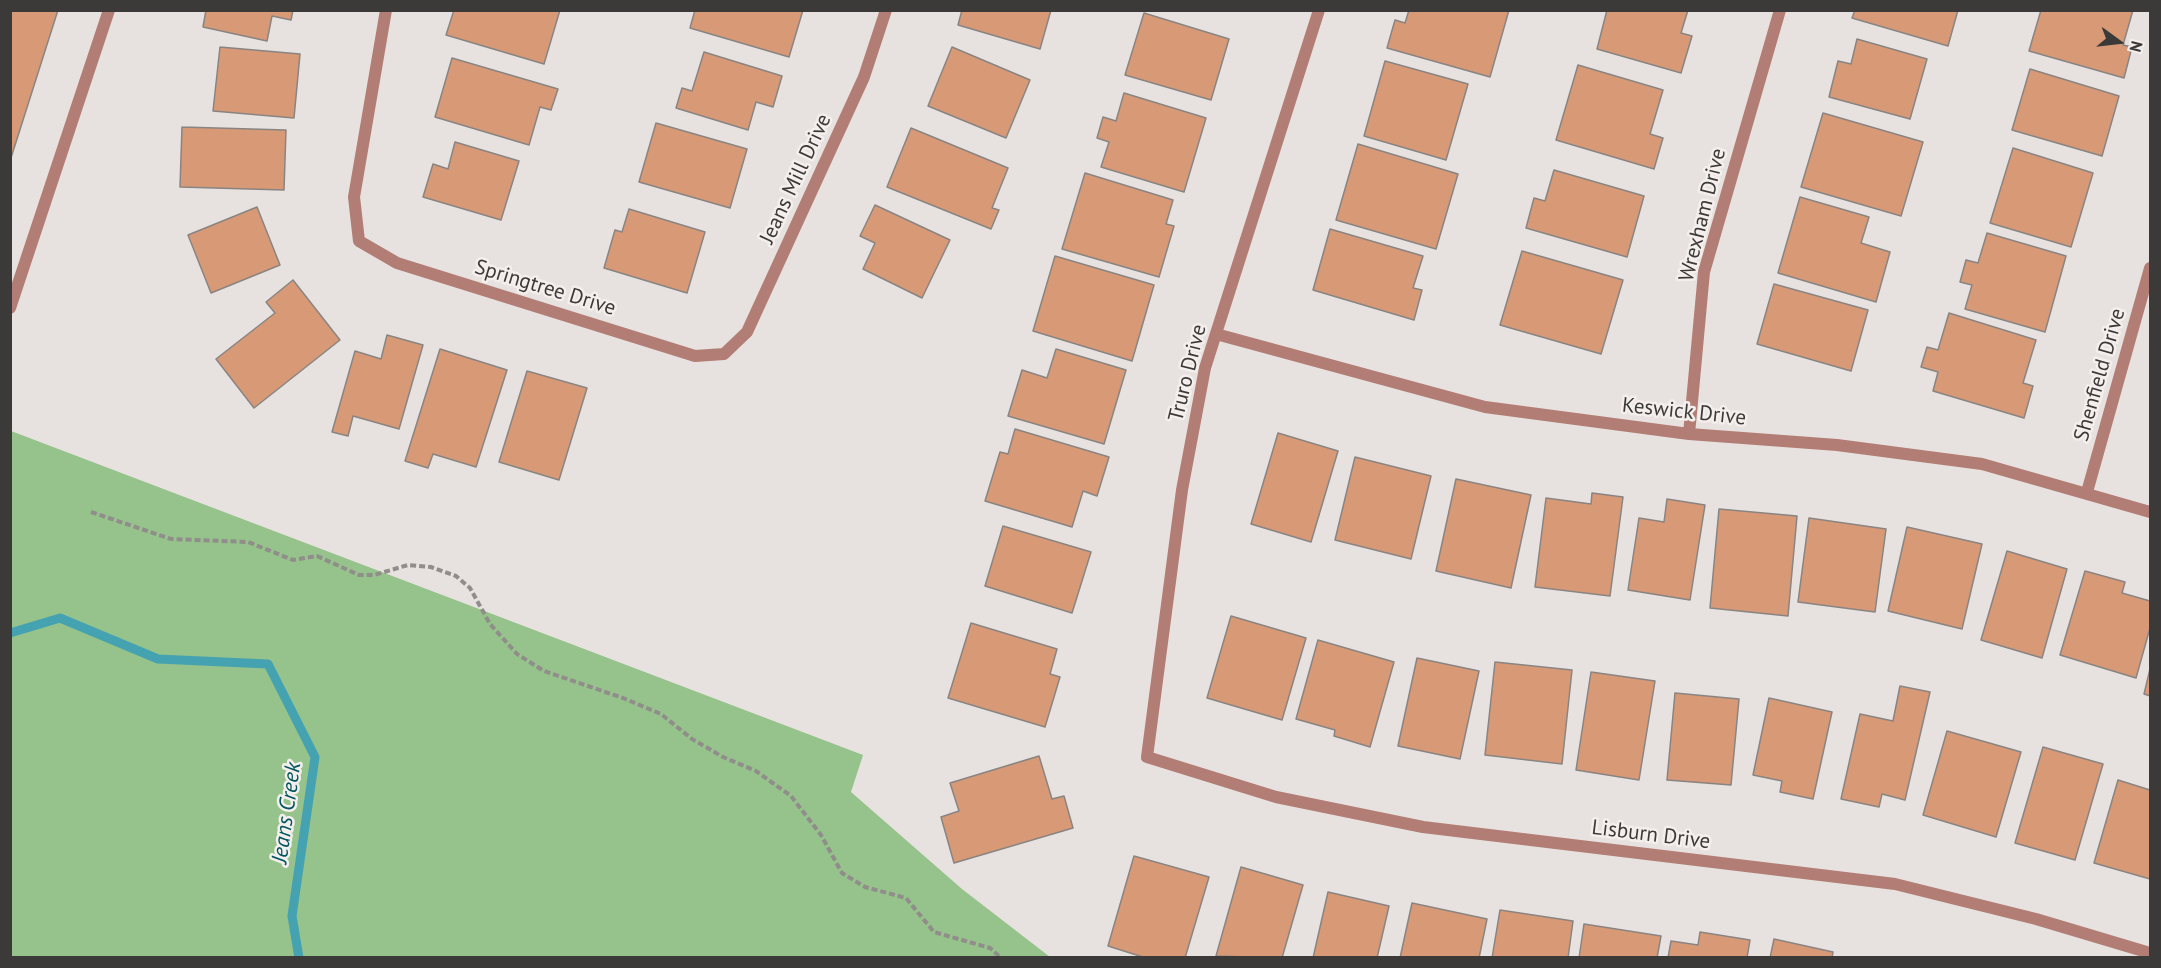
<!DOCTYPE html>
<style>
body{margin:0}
#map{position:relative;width:2161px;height:968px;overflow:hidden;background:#e7e2df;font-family:"PT Sans",sans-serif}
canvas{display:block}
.frame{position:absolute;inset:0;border:12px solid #3c3a39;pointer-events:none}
.north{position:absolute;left:2089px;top:12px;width:60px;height:60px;-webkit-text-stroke:4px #f4efec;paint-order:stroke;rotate:105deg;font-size:16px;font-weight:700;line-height:24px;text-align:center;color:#3c3a39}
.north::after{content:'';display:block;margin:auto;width:21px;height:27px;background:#3c3a39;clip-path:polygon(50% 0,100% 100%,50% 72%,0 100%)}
</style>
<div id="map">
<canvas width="2161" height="968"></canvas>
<div class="frame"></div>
<div class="north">N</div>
</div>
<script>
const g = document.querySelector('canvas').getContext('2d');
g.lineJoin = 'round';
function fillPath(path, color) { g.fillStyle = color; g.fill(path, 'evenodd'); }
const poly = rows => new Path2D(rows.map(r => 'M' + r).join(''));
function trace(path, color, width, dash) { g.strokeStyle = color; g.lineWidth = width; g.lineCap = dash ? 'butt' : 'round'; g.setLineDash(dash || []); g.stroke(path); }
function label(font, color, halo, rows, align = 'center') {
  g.font = font + ' "PT Sans",sans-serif'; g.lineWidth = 5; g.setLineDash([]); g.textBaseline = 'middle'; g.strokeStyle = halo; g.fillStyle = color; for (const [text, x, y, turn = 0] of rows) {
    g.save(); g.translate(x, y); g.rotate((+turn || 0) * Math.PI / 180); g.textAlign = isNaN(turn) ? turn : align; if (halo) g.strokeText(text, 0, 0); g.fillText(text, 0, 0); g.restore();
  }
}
fillPath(poly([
 [11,431,863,755,851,792,962,889,1050,957,11,957]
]), '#96c28b');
trace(poly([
 [10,633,60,618,158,659,268,664,315,757,292,916,299,958]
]), '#45a2b1', 9);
const building = poly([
 [10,10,58,10,10,161,10,10],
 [206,10,293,10,291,20,272,16,267,41,203,27,206,10],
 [454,10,560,10,544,64,446,35,454,10],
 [695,10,803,10,789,57,690,28,695,10],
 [962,10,1051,10,1040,49,958,25,962,10],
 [1409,10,1509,10,1490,77,1387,48,1395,20,1405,23,1409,10],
 [1607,10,1688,10,1681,33,1692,36,1681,73,1597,49,1607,10],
 [1855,10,1958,10,1948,46,1852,18,1855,10],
 [2041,10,2133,10,2123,45,2132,47,2124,78,2029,51,2041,10],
 [1144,13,1229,39,1211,100,1125,75,1144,13],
 [1857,39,1927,59,1910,119,1829,97,1838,61,1851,64,1857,39],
 [220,47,300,54,294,118,213,111,220,47],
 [952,47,1030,80,1006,138,928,106,952,47],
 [704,52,782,76,773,107,756,102,748,130,676,108,682,88,692,91,704,52],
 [452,58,558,89,551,110,540,107,529,145,435,117,452,58],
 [1385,61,1468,84,1446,160,1364,136,1385,61],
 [1578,65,1663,90,1650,134,1663,138,1654,169,1556,140,1578,65],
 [2030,69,2119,96,2102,156,2012,130,2030,69],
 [1124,93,1206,118,1184,192,1101,167,1109,142,1097,138,1103,117,1116,121,1124,93],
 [1823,113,1923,142,1901,216,1801,187,1823,113],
 [656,123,747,149,730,208,639,182,656,123],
 [182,127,286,130,284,190,180,187,182,127],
 [911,128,1008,168,992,208,999,210,991,229,887,187,911,128],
 [455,142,519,161,501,220,423,197,433,164,448,169,455,142],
 [1358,144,1458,174,1436,249,1336,220,1358,144],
 [2013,148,2093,173,2071,247,1990,223,2013,148],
 [1554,170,1644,196,1627,257,1526,228,1534,198,1545,201,1554,170],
 [1085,173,1173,200,1166,224,1174,226,1159,277,1062,249,1085,173],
 [1800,197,1869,217,1861,243,1890,252,1876,302,1778,273,1800,197],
 [875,205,950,240,922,298,863,269,875,243,860,236,875,205],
 [257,207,280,265,211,293,188,235,257,207],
 [629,209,705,232,687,293,604,268,615,230,622,232,629,209],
 [1330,229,1423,256,1413,288,1422,290,1414,320,1313,290,1330,229],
 [1987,233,2066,256,2045,332,1965,309,1972,285,1960,282,1966,260,1978,263,1987,233],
 [1522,251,1623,280,1601,354,1500,325,1522,251],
 [1055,256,1154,285,1132,361,1033,331,1055,256],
 [293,280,340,340,254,408,216,359,275,313,266,302,293,280],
 [1774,284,1868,310,1851,371,1757,344,1774,284],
 [1949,313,2036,340,2023,383,2033,386,2024,418,1933,391,1938,372,1921,367,1927,347,1938,350,1949,313],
 [387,335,423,345,399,429,353,416,348,436,332,432,355,351,381,359,387,335],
 [440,349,507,370,476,467,433,454,428,468,405,461,440,349],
 [1056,349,1126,370,1104,444,1008,416,1022,370,1047,378,1056,349],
 [527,371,587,388,559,480,499,462,527,371],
 [1015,429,1109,457,1097,496,1083,491,1072,527,985,501,1000,452,1008,454,1015,429],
 [1278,433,1338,451,1311,542,1251,524,1278,433],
 [1355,457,1431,476,1411,559,1335,540,1355,457],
 [1456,479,1531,495,1511,588,1436,571,1456,479],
 [1592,493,1623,497,1610,596,1535,587,1546,498,1591,504,1592,493],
 [1667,499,1705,505,1690,600,1628,590,1639,518,1664,522,1667,499],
 [1719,509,1797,516,1788,616,1710,608,1719,509],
 [1809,518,1886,529,1875,612,1798,602,1809,518],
 [1003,526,1091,552,1072,613,985,586,1003,526],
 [1907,527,1982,544,1962,629,1888,611,1907,527],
 [2007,551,2067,569,2042,658,1981,640,2007,551],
 [2085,571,2125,582,2122,593,2150,601,2150,628,2136,678,2060,655,2085,571],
 [1231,616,1306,638,1282,720,1207,698,1231,616],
 [971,623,1057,649,1050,674,1060,677,1045,727,948,698,971,623],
 [1318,640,1394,662,1370,747,1334,736,1335,730,1296,719,1318,640],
 [1417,658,1479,671,1460,759,1398,746,1417,658],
 [1495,662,1572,670,1562,764,1485,755,1495,662],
 [2150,669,2150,696,2144,694,2150,669],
 [1591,672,1655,681,1639,780,1576,770,1591,672],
 [1900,686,1930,692,1905,800,1882,794,1879,807,1841,799,1860,714,1893,721,1900,686],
 [1675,693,1739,699,1731,785,1667,780,1675,693],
 [1769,698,1832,712,1813,799,1780,792,1782,781,1753,775,1769,698],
 [1947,731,2021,752,1996,837,1923,815,1947,731],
 [2043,747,2103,764,2075,860,2015,843,2043,747],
 [1039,756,1052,799,1064,796,1073,828,954,863,941,817,959,811,950,783,1039,756],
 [2118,780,2150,790,2150,879,2094,863,2118,780],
 [1134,856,1209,877,1185,958,1146,958,1108,946,1134,856],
 [1241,867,1303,885,1282,958,1216,956,1241,867],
 [1328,892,1389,906,1377,958,1313,958,1328,892],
 [1412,903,1487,919,1479,958,1400,958,1412,903],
 [1500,910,1573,921,1568,958,1492,958,1500,910],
 [1584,924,1661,936,1657,958,1579,958,1584,924],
 [1700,932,1750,940,1747,958,1668,958,1671,941,1698,945,1700,932],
 [1774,939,1833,952,1832,958,1770,958,1774,939]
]);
fillPath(building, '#d89a76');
trace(building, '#898482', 1.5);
trace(poly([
 [91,512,171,539,248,542,293,560,317,556,359,575,374,575,408,565,431,567,456,576,470,588,490,624,517,654,544,671,623,698,661,714,692,739,723,757,756,771,791,796,821,835,842,873,865,887,906,898,934,932,990,948,1001,958]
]), '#908d8b', 4, [6, 3]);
trace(poly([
 [10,308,109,10]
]), '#b27d74', 12);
trace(poly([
 [386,10,354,197,359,241,397,263,695,356,724,354,747,332,864,77,886,10],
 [1319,10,1205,368,1182,490,1147,757,1276,797,1423,827,1895,884,2036,919,2150,953],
 [1216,334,1485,407,1689,434,1837,445,1982,464,2150,512],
 [1689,434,1704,272,1780,10],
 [2087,492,2150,268]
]), '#b27d74', 12);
label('21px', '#3c3a39', '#f4efec', [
 ["Jeans Mill Drive",796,179,-65],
 ["Wrexham Drive",1703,215,-76],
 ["Springtree Drive",545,288,17],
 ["Truro Drive",1188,373,-76],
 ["Shenfield Drive",2100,375,-74],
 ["Keswick Drive",1684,412,6],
 ["Lisburn Drive",1651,835,7]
]);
label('italic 22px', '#00555f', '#f4efec', [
 ["Jeans Creek",287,813,-82]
]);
</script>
